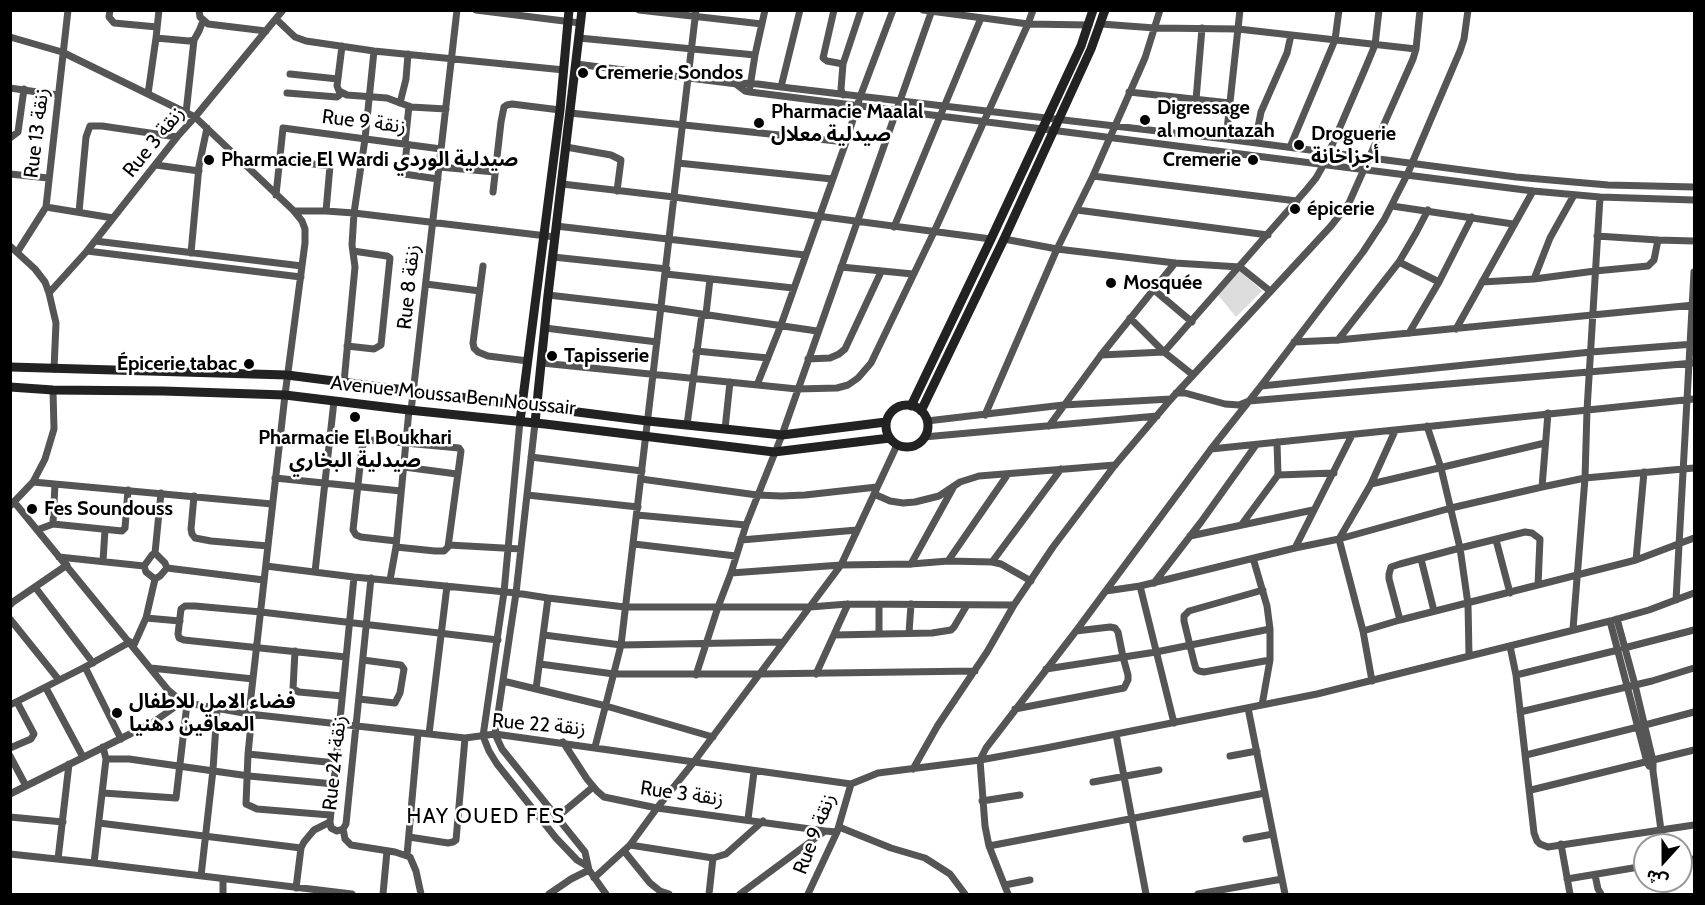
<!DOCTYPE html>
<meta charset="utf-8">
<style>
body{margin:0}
#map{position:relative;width:1705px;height:905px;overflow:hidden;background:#fff;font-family:Cabin,"Noto Sans Arabic",sans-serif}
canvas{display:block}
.frame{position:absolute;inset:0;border:12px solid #000;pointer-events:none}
.north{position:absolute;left:1633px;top:833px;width:60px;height:60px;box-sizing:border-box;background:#fff;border:2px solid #999;border-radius:50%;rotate:201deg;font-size:16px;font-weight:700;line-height:24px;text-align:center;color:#000}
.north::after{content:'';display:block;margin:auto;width:21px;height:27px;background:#000;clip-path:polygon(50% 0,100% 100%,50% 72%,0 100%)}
</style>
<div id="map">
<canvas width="1705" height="905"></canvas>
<div class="frame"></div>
<div class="north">ش</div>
</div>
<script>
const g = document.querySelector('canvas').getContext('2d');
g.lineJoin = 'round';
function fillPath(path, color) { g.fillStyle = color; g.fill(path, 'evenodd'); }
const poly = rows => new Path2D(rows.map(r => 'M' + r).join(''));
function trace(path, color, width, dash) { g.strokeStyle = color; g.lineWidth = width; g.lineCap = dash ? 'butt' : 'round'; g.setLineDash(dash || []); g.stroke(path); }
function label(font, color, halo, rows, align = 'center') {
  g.font = font + ' Cabin,"Noto Sans Arabic",sans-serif'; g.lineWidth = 5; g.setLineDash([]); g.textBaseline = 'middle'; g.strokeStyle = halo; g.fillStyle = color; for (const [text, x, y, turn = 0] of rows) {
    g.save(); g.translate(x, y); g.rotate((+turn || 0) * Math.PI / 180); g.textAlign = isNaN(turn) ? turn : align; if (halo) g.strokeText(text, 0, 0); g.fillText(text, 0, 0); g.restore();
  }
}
fillPath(poly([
 [1240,271,1262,291,1236,317,1218,295]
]), '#dcdcdc');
trace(poly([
 [110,10,109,17,114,23,157,27],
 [159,10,156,38,189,41,194,40,199,31,203,21],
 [199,10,200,17,208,24,266,31],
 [476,10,580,23],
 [639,10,762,24],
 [834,10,823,58,827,61,843,64],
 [923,10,1028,24,1089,25],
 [276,19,295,37,306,41,374,51,564,70],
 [1101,24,1155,28,1238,29,1416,49],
 [10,37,62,52,195,117,294,211,302,221,305,229,305,243,285,395,249,714],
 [579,38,755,55],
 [342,46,337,86,339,91,347,95,387,98,411,107,446,109],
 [576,64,737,84,750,83,781,87,1226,139,1516,177,1608,185,1694,187],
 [290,74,338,79],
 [737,85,745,91,750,92,1533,191,1600,197,1694,200],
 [750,87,755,55,765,10],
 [781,87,800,10],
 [10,88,58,95],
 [1129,92,1230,103],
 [287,93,337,97,342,93],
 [148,94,156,38],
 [843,95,841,89,843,64,861,10],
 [1196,100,1202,28],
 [400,103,406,79,408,54],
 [186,113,194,40],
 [570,113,846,142],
 [10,138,18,132,24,89],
 [1226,139,1240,10],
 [1255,143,1261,112,1287,53,1291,35],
 [405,144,409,106],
 [407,144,404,174,438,179],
 [566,147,611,155,621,160,617,191],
 [1290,147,1335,40,1339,10],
 [279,160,330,166,326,211],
 [678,163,832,179],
 [156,165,199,171],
 [439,167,495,172],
 [10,174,48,178],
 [1093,176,1297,201],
 [562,184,674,197,991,239],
 [493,192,501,122,504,107,507,105,512,104,560,110],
 [276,195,283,128,441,149],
 [1574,195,1550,238,1534,279,1595,271,1648,266,1654,260,1658,240],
 [1392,206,1513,224],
 [46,207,113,218],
 [1077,210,1268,235],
 [294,211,326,211,354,213,555,237],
 [79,212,86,137,90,126,102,126,177,137],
 [556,226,805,255],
 [894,227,981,18],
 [1597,236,1658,240,1694,241],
 [1004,239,1057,249,1175,263,1240,267,1270,291],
 [95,241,302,266],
 [10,246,35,269,45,282,49,293,56,323,54,369],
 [18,251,46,207,68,10],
 [87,251,301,277],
 [191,253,199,166,207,128],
 [553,257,667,269],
 [1399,262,1439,282],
 [483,266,473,343,474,348,478,352,488,356,528,361],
 [841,267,913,274],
 [666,274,793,288],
 [1482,282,1534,279],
 [426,284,480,291],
 [1153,289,1192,322],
 [49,293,87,251,177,137,195,117,283,10],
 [548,295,661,308,817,331],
 [706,314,710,279],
 [1130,318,1164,352,1193,375],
 [545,328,657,342],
 [1456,329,1533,191],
 [1409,333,1439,282,1472,217],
 [1338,340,1399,262,1416,233,1428,210],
 [1294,342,1338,340,1694,305],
 [347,346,374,349,381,345,390,258,387,256,353,251],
 [696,351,768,358],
 [1101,355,1164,352,1307,189,1316,178,1324,164,1365,69,1375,45,1379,10],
 [808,359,830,358,839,354,845,349,881,272],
 [542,363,797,389,837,388,848,385,858,378,871,363,934,232,1028,24,1033,10],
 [344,382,355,267,352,245,354,213,365,139,374,51],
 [757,385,781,325,846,142,860,97,893,10],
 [1261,386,1591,352,1694,344],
 [1176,393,1185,393,1225,404,1239,405,1249,401,1694,363],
 [411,411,457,10],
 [985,415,1057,249,1093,176,1145,58,1160,10],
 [520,421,504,592,483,736,489,751,497,764,556,838,577,860,587,866],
 [927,421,1063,405,1171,399],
 [535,423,516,593,495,734,502,749,585,852,589,870,606,894],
 [687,425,702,314],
 [1049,426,1101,355,1175,263],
 [1427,426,1441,468,1460,548,1468,604,1469,655],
 [725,429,730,382],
 [924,437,1157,416],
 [1211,449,1694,399],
 [531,457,642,471],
 [404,467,457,474],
 [1278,475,1334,473],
 [275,478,401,491],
 [641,479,757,495,781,496,805,495,877,487],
 [33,482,272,504],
 [1371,484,1545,443],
 [1542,487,1548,413],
 [874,494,890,501,903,503,915,502,939,496,960,482,979,476,1115,465],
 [527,495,638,507],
 [194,496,191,529,192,534,195,538,211,541,268,546],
 [15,503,168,690,182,702,249,714,465,738,495,734,851,784],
 [10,506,33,482,45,459,54,429,53,390],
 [637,515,746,525],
 [53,524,55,484],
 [1242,524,1278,475,1277,442],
 [37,530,53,524,122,531,125,528,128,490],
 [1190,536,1313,510],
 [741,540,857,530],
 [1496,540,1510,593],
 [634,544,736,556],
 [449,545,521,549],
 [396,547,435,551,444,551,448,547,461,451,459,448,373,440,364,443,362,448,353,530,356,535,361,537,396,541],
 [1295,548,1352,435],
 [155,553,161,493],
 [59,557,144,566],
 [1253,558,1267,606,1270,629,1270,660,1262,705],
 [1421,559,1434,611],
 [1636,560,1644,472],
 [103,561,105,530],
 [948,561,1008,474],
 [992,562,1061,469],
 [911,564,953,488],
 [266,566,354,577,516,593,548,598,625,607,810,607,848,604,1014,605],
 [167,568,264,580],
 [315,572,334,401],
 [731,573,841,565,911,564,948,561,992,562,1001,564,1031,581],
 [354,577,330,822,331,828,337,831,343,829,346,824,371,578],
 [390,580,396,547,409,410],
 [1154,583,1201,522,1256,445],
 [1140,586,1174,723],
 [35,587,93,663],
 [1263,590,1189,611,1184,616,1184,621,1194,662,1196,669,1199,671,1204,672,1270,660],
 [1106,591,1140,586,1295,548,1339,539,1451,508,1542,487,1585,478,1694,468],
 [1676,600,1694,272],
 [10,605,13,602,67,565],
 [146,618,180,621],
 [10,619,59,680],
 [1617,619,1635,685,1653,761,1653,771,1663,845],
 [1400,620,1389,579,1389,574,1391,567,1400,564,1460,548,1525,532,1532,533,1540,539,1538,585],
 [1610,621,1647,762,1649,766],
 [1573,629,1585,478,1587,410,1600,197],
 [1363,631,1400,620,1636,560,1694,538],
 [879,633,879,604],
 [909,633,911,604],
 [544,635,621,645,783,642],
 [834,635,932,633,951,630,954,627,967,605],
 [1510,646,1516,675,1534,833,1537,841,1540,844,1548,847,1694,825],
 [133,647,146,618,155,579,160,576,167,568,165,563,155,553,152,555,144,566,146,572,155,579],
 [1624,648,1694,630],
 [295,651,293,689,299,692,342,696],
 [346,657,184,640,179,638,178,634,181,609,185,606,195,606,261,612,498,640],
 [540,664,614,674,759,674,975,671],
 [85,667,121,739],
 [151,668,253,679],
 [1046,669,1156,652,1270,629],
 [816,674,848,604],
 [696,675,718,607,731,573,746,525,782,435,932,10],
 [1516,675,1618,650],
 [503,681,606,706,713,737],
 [1372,681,1363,631,1339,539,1371,484,1395,431],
 [46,688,83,757],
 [536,689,548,598],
 [359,699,395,703,400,693,404,669,401,665,363,660],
 [10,705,85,667,130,642],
 [1248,708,1285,894],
 [1015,709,1124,688,1128,680,1128,675,1123,657,1118,632,1115,628,1110,627,1076,631],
 [1520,712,1652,681,1694,668],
 [252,714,248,754,246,804,257,809,330,815],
 [1645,725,1694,712],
 [429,734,447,586],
 [1116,734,1146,894],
 [563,742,587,779,597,791,604,797,657,808,825,831],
 [595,747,621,645,696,10],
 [10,748,31,739,34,734,17,702],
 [248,754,336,763],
 [1526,755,1638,727],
 [10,756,26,786],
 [1230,756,1257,751],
 [106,759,129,759,249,776,334,784],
 [913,769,938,725,987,652,1014,605,1053,547,1115,465,1171,399,1331,226,1349,203,1413,59,1416,49,1420,10],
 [1093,782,1159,770],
 [851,784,878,773,980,760,1046,748,1317,694,1610,621,1649,610,1694,593],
 [1531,790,1694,750],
 [103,793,176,798,187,704],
 [10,794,152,723,182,702],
 [982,801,1020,795],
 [10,817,63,822],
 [556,818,593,787],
 [748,819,754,772],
 [99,823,301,848],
 [839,827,891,848,925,858,950,874,965,894],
 [343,829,345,839,351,845,395,852,410,857,416,871,421,894],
 [409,837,448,843,453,842,456,840,465,738],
 [1246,839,1273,834],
 [1561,844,1570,894],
 [630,845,713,858,726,854,763,821],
 [989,846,1265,793],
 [624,851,650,883,660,891,669,894],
 [10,854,94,863,352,894],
 [407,855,418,733],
 [58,859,69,764],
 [1681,861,1694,859],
 [94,863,106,759,103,747],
 [1595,875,1598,889,1601,894],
 [201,876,213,770,217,709],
 [594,878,630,845,657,808,693,763,841,565,897,445],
 [223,879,223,894],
 [1567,879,1645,866],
 [1005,885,1030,880],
 [296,888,301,848,304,842,314,830,330,822],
 [383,894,387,851],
 [549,894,571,879,589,870],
 [709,894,713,858],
 [740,894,825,831,837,832],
 [808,894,837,832,851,784],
 [1008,894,989,846,985,826,980,760,986,748,1076,631,1211,449,1261,386,1363,252,1384,220,1407,175,1460,51,1464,39,1468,10],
 [1198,894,1282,879]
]), '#555', 7);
trace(poly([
 [10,367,287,375,648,421,782,435,886,422],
 [10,387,53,390,163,391,285,395,409,410,545,424,774,452,890,438],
 '886 426a21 21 0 1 1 42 0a21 21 0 1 1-42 0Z',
 [911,406,991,239,1081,46,1093,10],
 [921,411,1004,239,1091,49,1105,10],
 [520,421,560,110,569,10],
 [535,423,548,295,582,10]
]), '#222', 9);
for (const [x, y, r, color] of [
 [583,73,6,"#000"],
 [1145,120,6,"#000"],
 [759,123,6,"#000"],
 [1299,145,6,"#000"],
 [209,160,6,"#000"],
 [1253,160,6,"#000"],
 [1295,209,6,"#000"],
 [1111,283,6,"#000"],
 [552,356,6,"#000"],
 [249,364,6,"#000"],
 [355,417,6,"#000"],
 [32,509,6,"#000"],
 [117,713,6,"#000"]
]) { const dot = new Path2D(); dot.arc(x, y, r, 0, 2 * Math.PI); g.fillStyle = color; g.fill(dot); trace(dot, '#fff', 2); }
label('bold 20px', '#000', '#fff', [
 ["Cremerie Sondos",595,73],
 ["Digressage",1157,108],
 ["al mountazah",1157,131],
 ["Pharmacie Maalal",771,112],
 ["صيدلية معلال",771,135],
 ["Droguerie",1311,134],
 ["أجزاخانة",1311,157],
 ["Pharmacie El Wardi صيدلية الوردي",221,160],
 ["Cremerie",1241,160,"right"],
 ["épicerie",1307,209],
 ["Mosquée",1123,283],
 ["Tapisserie",564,356],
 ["Épicerie tabac",237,364,"right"],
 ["Pharmacie El Boukhari",355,438,"center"],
 ["صيدلية البخاري",355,461,"center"],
 ["Fes Soundouss",44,509],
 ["فضاء الامل للاطفال",129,702],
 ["المعاقين دهنيا",129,725]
], 'left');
label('20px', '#000', '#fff', [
 ["Rue 9 زنقة",364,122,7],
 ["Rue 13 زنقة",37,133,-83],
 ["Rue 3 زنقة",154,142,-51],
 ["Rue 8 زنقة",409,287,-84],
 ["Avenue Moussa Ben Noussair",453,396,6],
 ["Rue 22 زنقة",539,725,5],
 ["Rue 24 زنقة",335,763,-84],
 ["Rue 3 زنقة",682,794,8],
 ["Rue 9 زنقة",815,834,-69]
]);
g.letterSpacing = '1.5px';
label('21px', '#000', '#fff', [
 ["HAY OUED FES",486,817]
]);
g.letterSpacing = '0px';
</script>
